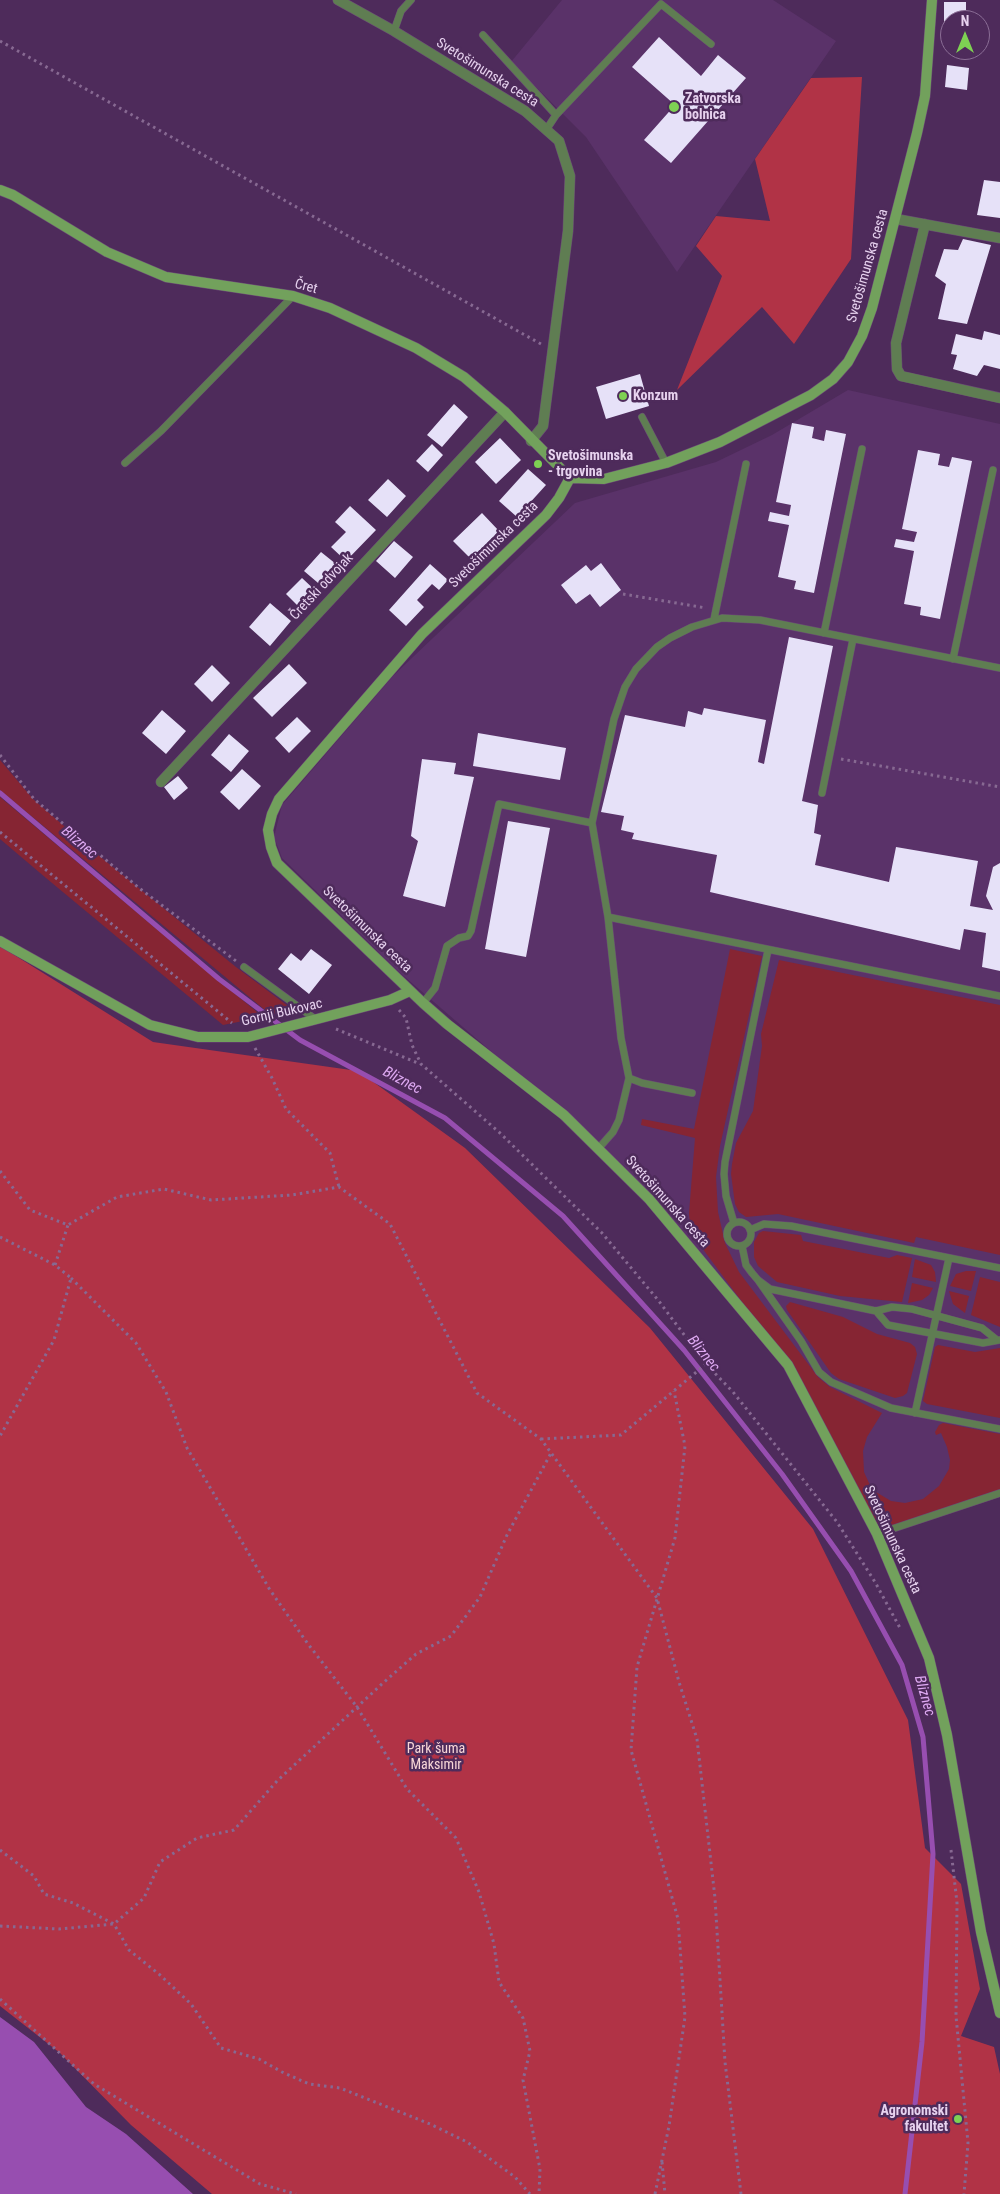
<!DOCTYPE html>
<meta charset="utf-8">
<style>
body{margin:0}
#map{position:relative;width:1000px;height:2194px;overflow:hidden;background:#4e2b5b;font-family:"Roboto Condensed",sans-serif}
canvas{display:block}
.north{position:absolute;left:940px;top:10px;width:50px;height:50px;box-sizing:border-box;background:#4e2b5b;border:1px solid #8b6e96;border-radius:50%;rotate:0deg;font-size:14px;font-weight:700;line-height:20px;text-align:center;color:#e7d2ef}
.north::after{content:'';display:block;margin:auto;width:18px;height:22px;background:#7ed153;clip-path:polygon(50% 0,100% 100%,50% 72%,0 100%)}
</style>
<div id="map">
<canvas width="1000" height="2194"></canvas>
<div class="north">N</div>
</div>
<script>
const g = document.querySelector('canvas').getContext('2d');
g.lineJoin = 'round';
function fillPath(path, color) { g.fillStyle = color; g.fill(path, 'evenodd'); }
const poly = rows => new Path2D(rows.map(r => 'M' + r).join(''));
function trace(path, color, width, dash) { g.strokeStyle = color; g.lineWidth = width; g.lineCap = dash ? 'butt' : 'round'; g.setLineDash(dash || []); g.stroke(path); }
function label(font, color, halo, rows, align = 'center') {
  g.font = font + ' "Roboto Condensed",sans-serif'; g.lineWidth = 5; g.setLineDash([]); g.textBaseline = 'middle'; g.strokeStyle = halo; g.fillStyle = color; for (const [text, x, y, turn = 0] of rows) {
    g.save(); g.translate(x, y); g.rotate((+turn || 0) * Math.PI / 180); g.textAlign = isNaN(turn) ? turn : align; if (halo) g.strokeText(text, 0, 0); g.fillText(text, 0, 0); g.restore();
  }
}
fillPath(poly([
 [562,0,773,0,836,41,677,272,586,137,511,62],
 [848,390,1000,424,1000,1486,880,1525,791,1358,624,1166,398,971,282,858,274,837,282,805,393,676,575,503,716,462,772,435]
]), '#5a3269');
fillPath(poly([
 [0,760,33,799,87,846,236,967,292,1009,271,1015,0,790],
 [0,797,166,937,263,1017,223,1025,46,878,0,839],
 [730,949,762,956,720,1146,716,1177,718,1212,725,1243,739,1272,818,1377,830,1387,882,1413,867,1437,863,1451,864,1472,869,1483,876,1492,891,1501,905,1503,923,1499,939,1486,949,1469,950,1460,947,1447,941,1433,936,1435,935,1432,939,1425,943,1423,1000,1434,1000,1491,884,1530,881,1529,762,1329,691,1233,689,1213,695,1138,641,1125,642,1119,694,1129],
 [779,960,1000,1005,1000,1255,916,1237,914,1243,778,1214,746,1217,739,1212,735,1204,731,1174,732,1164,736,1143,753,1111,762,1046,761,1034],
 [763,1231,801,1235,803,1241,889,1258,897,1255,912,1258,902,1302,840,1296,777,1282,758,1266,754,1257,754,1242,759,1233],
 [915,1259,931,1265,935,1272,936,1282,912,1277],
 [966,1271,976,1271,971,1291,950,1286,956,1274],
 [980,1277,1000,1282,1000,1327,971,1315],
 [912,1283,933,1288,929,1295,922,1300,908,1303],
 [949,1291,969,1296,965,1313,953,1304],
 [790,1302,843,1317,877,1334,910,1343,915,1347,917,1354,907,1393,903,1396,895,1398,839,1379,831,1373,787,1310,786,1306],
 [938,1345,975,1352,1000,1348,1000,1418,927,1404,923,1401,935,1347]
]), '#862533');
fillPath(poly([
 [862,77,851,259,794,344,762,307,677,390,722,276,696,246,716,216,770,221,755,159,811,78],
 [0,946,153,1042,358,1071,465,1148,650,1328,813,1529,908,1720,925,1848,961,1884,980,1989,961,2036,994,2047,1000,2074,1000,2194,212,2194,131,2125,60,2053,0,2006]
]), '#b13346');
fillPath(poly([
 [0,2017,34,2042,86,2107,126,2134,193,2194,0,2194]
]), '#974eb0');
trace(poly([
 [0,793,219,979,300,1040,445,1118,563,1216,684,1350,782,1474,851,1571,902,1665,923,1737,933,1854,922,2042,905,2194]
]), '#974eb0', 5);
fillPath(poly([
 [944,2,966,2,966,20,950,20,950,34,944,34],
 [659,37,701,76,718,55,746,78,671,163,644,140,675,105,632,67],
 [947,65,969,68,967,90,945,87],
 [984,180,1000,182,1000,218,977,215],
 [963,239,991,245,967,324,938,319,946,284,935,276,944,249,958,250],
 [984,331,1000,335,1000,369,984,365,977,376,953,369,957,355,951,354,956,334,982,340],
 [640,374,649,406,606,419,596,387],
 [454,404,468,417,442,447,427,435],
 [792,423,814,427,812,438,824,441,826,430,846,434,814,593,794,589,796,581,778,577,789,525,768,521,770,512,789,516,791,505,776,502],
 [500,438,521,460,496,484,475,462],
 [432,444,443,455,428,472,416,461],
 [918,450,940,454,938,465,949,467,952,457,972,461,940,619,920,615,921,607,904,604,914,551,894,547,896,539,914,542,917,532,902,529],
 [528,469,546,485,517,517,499,501],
 [388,479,406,496,387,517,368,500],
 [350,506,376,530,346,561,331,547,346,532,335,522],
 [482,513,499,531,471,559,453,541],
 [394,541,413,557,395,578,376,561],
 [321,552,341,568,324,588,304,571],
 [601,563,621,590,600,607,590,594,576,604,561,585,586,565,591,571],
 [430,564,448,580,439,590,432,584,417,600,424,607,406,626,389,610],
 [302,578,318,593,302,610,286,594],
 [270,603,291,621,270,646,249,627],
 [789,637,833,646,802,801,818,805,814,833,821,835,815,865,889,882,896,847,978,861,970,906,993,910,986,896,993,867,1000,863,1000,971,982,967,986,933,964,929,960,950,710,892,717,855,632,839,634,833,621,830,624,816,601,812,625,715,685,727,688,711,702,715,704,708,766,720,758,762,764,764],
 [289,664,307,683,272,717,253,698],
 [212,665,230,683,212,702,194,684],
 [162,710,186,731,166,754,142,733],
 [297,717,311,731,289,753,275,738],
 [478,733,566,748,560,780,473,766],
 [229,734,249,751,231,772,211,755],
 [422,759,456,763,454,774,474,777,445,907,403,896,418,841,411,836],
 [242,769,261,786,239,810,220,792],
 [178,776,188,788,174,800,164,787],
 [508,821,550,828,526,957,485,949],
 [311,949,332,965,309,994,278,969,291,953,301,961]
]), '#e6e1f8');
const lane = poly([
 [394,31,401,11,411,0],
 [483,35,556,115,546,130],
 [556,115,661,4,711,44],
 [642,417,666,463],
 [125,463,161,431,293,296],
 [714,619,746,464],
 [824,633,862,449],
 [953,659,993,470],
 [1000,668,760,620,722,618,692,627,670,638,657,647,636,669,625,687,614,719,592,823,608,917,1000,996],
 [822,793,853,639],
 [608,917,621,1038,629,1078,642,1083,692,1093],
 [244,967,315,1019],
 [423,1003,435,988,447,946,459,938,468,936,471,931,499,804,592,823],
 [598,1149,613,1132,619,1120,629,1078],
 '727 1234a12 12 0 1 1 24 0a12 12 0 1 1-24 0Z',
 [734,1223,726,1196,724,1174,725,1162,768,950],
 [750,1230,764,1224,791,1226,1000,1268],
 [742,1246,746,1265,752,1273,758,1280,770,1289,876,1311,892,1307,912,1309,982,1328,997,1340],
 [758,1280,801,1341,819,1372,831,1382,891,1408,1000,1429],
 [876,1311,888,1325,983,1343,1000,1340],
 [915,1413,949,1258],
 [877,1534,1000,1493]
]);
const street = poly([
 [338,0,394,31,525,111,559,141,570,176,568,231,543,426,531,441],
 [896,219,1000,238],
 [925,224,896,343,897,369,901,376,1000,398],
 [161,782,505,412]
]);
const secondary = poly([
 [0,190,13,195,107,252,166,277,293,296,330,308,416,348,464,377,505,412,570,478],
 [570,478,559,498,546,515,422,634,279,799,272,814,268,830,271,847,277,863,423,1003,447,1024,564,1115,649,1199,788,1365,877,1534,929,1658,947,1735,981,1932,1000,2013],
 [570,478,604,479,666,463,720,442,811,395,833,379,848,362,862,336,872,308,917,133,925,96,932,0],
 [0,941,150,1025,198,1037,248,1037,390,1000,410,991]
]);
trace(lane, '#6a4976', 8);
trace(street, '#6a4976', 11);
trace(secondary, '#6a4976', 11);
trace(poly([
 [0,41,541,344],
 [623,594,706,608],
 [0,755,34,799,139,888,236,961],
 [841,759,1000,787],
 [0,832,232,1023],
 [399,1010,406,1018,412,1045,421,1064,500,1133,602,1233,658,1300,706,1364,733,1392,837,1522,875,1582,900,1628],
 [336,1029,420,1064],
 [255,1048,272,1078,286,1109,330,1153,339,1187],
 [0,1171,30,1210,68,1225,117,1197,164,1189,211,1200,292,1195,339,1187,390,1224,477,1393,541,1439,657,1598,679,1682,697,1739,715,1898,725,2062,741,2194],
 [0,1237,55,1265,71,1278,54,1340,0,1436],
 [55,1265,68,1225],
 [71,1278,136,1343,166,1392,187,1448,270,1590,308,1644,357,1707,407,1789,456,1838,479,1892,494,1944,499,1982,523,2018,530,2051,523,2080,540,2169,539,2194],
 [541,1439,621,1435,706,1364],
 [0,1850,34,1876,44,1894,73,1903,114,1924,129,1950,160,1975,191,2004,221,2048,259,2059,282,2072,309,2084,340,2088,430,2124,467,2142,515,2177,530,2194],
 [951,1850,957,1903,956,2016,968,2143,964,2194],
 [0,1926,59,1929,114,1924,144,1898,160,1862,197,1838,234,1830,277,1781,383,1683,416,1654,451,1636,480,1597,507,1535,551,1453],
 [0,1999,94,2084,260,2184,296,2194],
 [662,2162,665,2194],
 [655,2194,669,2126,685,2017,678,1919,631,1750,637,1667,675,1538,685,1446,674,1391]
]), '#876992', 3, [2.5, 4]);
trace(lane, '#5f7d52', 7);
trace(street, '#5f7d52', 10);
trace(secondary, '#72a15c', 10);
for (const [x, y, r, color] of [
 [674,107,6,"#7ed153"],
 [623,396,5,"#7ed153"],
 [538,464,5,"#7ed153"],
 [958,2119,5,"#7ed153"]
]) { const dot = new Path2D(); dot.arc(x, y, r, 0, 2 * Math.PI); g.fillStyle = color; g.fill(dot); trace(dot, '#4e2b5b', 2); }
label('14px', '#e7d2ef', '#4e2b5b', [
 ["Svetošimunska cesta",487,73,32],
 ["Svetošimunska cesta",868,266,-74],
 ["Čret",306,287,15],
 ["Svetošimunska cesta",494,545,-44],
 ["Čretski odvojak",322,587,-47],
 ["Svetošimunska cesta",367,930,44],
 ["Gornji Bukovac",282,1013,-13],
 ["Svetošimunska cesta",667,1202,48],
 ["Svetošimunska cesta",892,1540,65]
]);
label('bold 14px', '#e7d2ef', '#4e2b5b', [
 ["Zatvorska",685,99],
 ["bolnica",685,115],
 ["Konzum",633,396],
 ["Svetošimunska",548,456],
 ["- trgovina",548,472],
 ["Agronomski",948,2111,"right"],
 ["fakultet",948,2127,"right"]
], 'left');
label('14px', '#f8d6d7', '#4e2b5b', [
 ["Park šuma",436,1749],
 ["Maksimir",436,1765]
]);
label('italic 15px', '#dea9f2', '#4e2b5b', [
 ["Bliznec",79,843,40],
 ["Bliznec",402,1081,28],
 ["Bliznec",703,1354,51],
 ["Bliznec",924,1696,74]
]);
</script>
